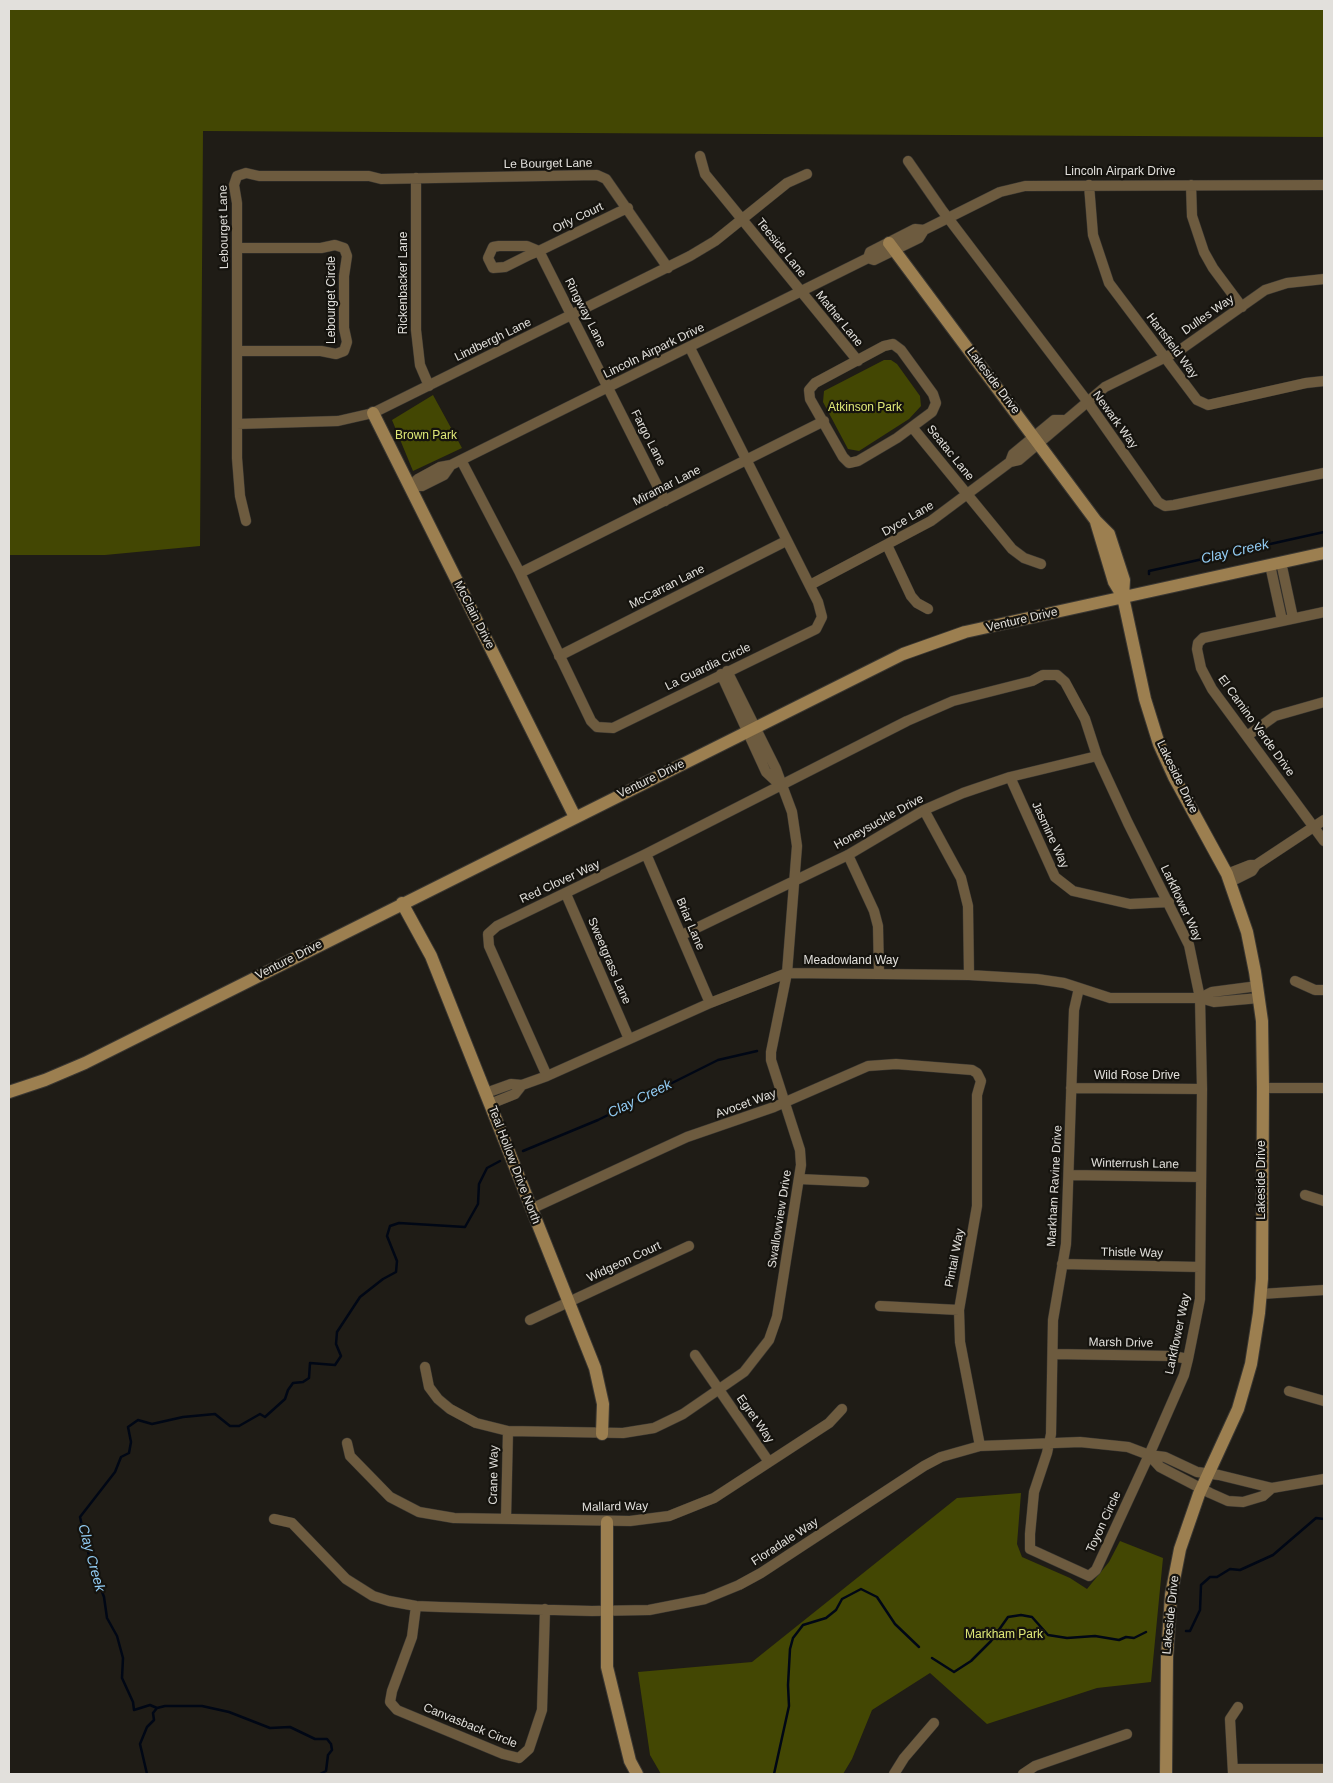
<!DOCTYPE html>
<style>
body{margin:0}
#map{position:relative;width:1333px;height:1783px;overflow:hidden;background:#1f1c16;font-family:Helvetica,sans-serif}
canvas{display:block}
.frame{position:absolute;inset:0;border:10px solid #e2e0dc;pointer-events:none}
</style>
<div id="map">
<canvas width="1333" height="1783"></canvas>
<div class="frame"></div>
</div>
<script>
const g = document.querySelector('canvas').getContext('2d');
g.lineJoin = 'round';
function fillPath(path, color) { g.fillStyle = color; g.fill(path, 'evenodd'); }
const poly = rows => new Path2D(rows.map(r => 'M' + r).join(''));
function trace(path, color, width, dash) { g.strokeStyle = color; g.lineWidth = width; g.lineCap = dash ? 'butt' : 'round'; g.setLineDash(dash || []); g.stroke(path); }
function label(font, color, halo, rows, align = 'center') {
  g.font = font + ' Helvetica,sans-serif'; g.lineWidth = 4.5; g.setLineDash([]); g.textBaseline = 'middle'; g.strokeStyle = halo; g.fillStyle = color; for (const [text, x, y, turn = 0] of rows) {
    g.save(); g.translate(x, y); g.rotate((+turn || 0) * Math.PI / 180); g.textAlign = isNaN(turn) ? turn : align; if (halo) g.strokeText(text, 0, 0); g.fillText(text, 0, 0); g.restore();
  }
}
fillPath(poly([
 [9,9,1324,9,1324,137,203,131,200,546,105,555,9,555],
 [884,360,891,360,897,364,920,396,921,406,909,419,859,451,848,449,823,402,824,391],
 [433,395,462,448,413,471,392,420],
 [1021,1493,1017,1544,1022,1557,1070,1578,1087,1589,1109,1562,1120,1541,1163,1558,1151,1682,1097,1688,987,1724,930,1673,872,1710,852,1759,843,1774,661,1774,650,1755,638,1672,752,1662,957,1498]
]), '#434703');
trace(poly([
 [1149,574,1149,571,1324,532],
 [523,1151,598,1120,718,1060,757,1051],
 [1186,1631,1190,1631,1200,1610,1201,1585,1210,1577,1217,1577,1230,1569,1240,1570,1273,1555,1316,1518,1324,1519],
 [932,1658,954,1672,971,1661,991,1641,1008,1617,1021,1615,1032,1617,1048,1635,1067,1638,1095,1636,1119,1640,1126,1637,1134,1638,1146,1632],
 [157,1708,150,1705,134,1710,133,1702,122,1678,123,1658,117,1636,107,1618,104,1597,90,1560,80,1517,115,1472,121,1457,129,1453,131,1442,128,1427,138,1420,152,1424,183,1417,215,1414,230,1426,239,1426,260,1414,265,1417,285,1399,288,1390,293,1383,303,1382,309,1378,310,1363,335,1365,341,1356,336,1344,337,1332,360,1297,383,1279,396,1272,397,1261,387,1236,390,1226,399,1223,465,1227,478,1204,479,1184,487,1168,500,1161],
 [147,1774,140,1744,147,1727,154,1720,153,1713,157,1708,165,1706,202,1706,229,1712,270,1728,290,1727,315,1739,327,1739,331,1744,332,1750,328,1755,326,1771,320,1774],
 [774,1774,789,1706,788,1685,790,1649,793,1638,803,1625,826,1618,836,1610,842,1599,861,1589,877,1597,895,1624,919,1647]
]), '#000715', 2.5);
const street = poly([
 [700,156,705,174,858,361],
 [908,161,942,210,1087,401,1158,502,1165,506,1174,505,1324,473],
 [416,178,416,330,420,365,429,386],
 [1089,185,1093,235,1109,283,1197,400,1208,405,1306,383,1324,381],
 [1191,185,1192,216,1204,252,1213,268,1242,307],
 [237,248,321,248,335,245,344,248,347,256,344,276,344,328,347,342,344,351,336,354,321,351,237,351],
 [539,251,665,501],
 [539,251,527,246,499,246,493,247,488,258,493,268,505,267,529,255,539,251,619,212,628,208],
 [868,258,870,252,915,229,924,230,1000,192,1025,186,1324,185],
 [893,344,901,350,933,394,936,403,932,412,897,438,858,461,849,463,843,457,810,399,809,390,815,383,884,346,893,344],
 [237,424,338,421,373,413,690,256,715,241,787,183,807,174],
 [912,427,1012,549,1024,558,1041,564],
 [461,460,520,573,591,721,597,727,613,728,816,629,822,617,818,602,690,348],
 [1010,462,1013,454,1054,420,1063,420],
 [410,486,418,479,440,467,451,465,868,258,874,260,919,238,924,230],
 [410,486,422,486,444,475,451,465],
 [246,521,240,496,237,458,237,203,234,185,237,176,246,173,259,176,369,176,381,179,597,175,606,179,668,268],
 [887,545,911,596,917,603,928,609],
 [1281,562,1293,618],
 [1270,565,1282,620],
 [520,573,824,421],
 [810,585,931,521,1010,462,1019,460,1105,387,1180,350,1265,290,1287,283,1324,279],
 [1324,612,1203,638,1198,643,1197,649,1201,668,1212,689,1324,841],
 [559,656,786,541],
 [721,674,766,772,780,785],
 [1247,736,1275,716,1324,702],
 [1010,777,1055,877,1073,891,1130,904,1169,902],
 [924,810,961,878,968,906,969,975],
 [646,854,710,1003],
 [848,855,874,911,878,926,879,973],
 [1227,874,1250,865,1256,865],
 [1230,882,1252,871,1256,865,1324,820],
 [566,894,629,1039],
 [682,935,848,855,924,810,963,793,1010,777,1097,756],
 [1295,981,1315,990,1324,990],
 [1200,998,1212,992,1258,986],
 [547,1076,489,946,488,934,497,926,646,854,907,721,953,701,1032,681,1043,675,1057,675,1065,682,1085,719,1097,756,1128,823,1189,945,1200,998,1202,1089,1200,1299,1188,1359,1184,1375,1149,1455,1096,1570,1089,1576,1030,1549,1030,1534,1034,1492,1047,1453,1051,1434,1053,1320,1066,1244,1074,1010,1079,988],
 [1071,1088,1202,1089],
 [1263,1088,1324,1088],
 [486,1093,511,1084,522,1085,547,1076,710,1003,787,973,969,975,1037,979,1064,983,1110,998,1200,998,1214,1002,1259,998],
 [490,1104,515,1094,522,1085],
 [1069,1175,1201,1177],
 [799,1179,864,1182],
 [1305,1195,1324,1201],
 [531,1209,687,1137,774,1107,868,1066,896,1064,972,1070,977,1073,981,1081,977,1095,977,1206,959,1310,960,1342,980,1446],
 [1062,1264,1200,1267],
 [1261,1294,1324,1290],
 [880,1306,959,1310],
 [530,1320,689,1246],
 [1053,1354,1173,1356,1188,1359],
 [695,1355,769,1462],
 [425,1367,429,1387,438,1399,450,1409,476,1423,508,1431,623,1433,654,1428,683,1414,744,1372,769,1340,777,1317,801,1165,800,1150,771,1060,771,1052,787,973,797,846,792,812,776,769,727,671],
 [1289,1391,1324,1401],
 [347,1443,350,1456,390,1497,419,1512,454,1518,630,1521,669,1516,714,1498,829,1423,842,1409],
 [1149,1455,1160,1467,1210,1493,1228,1501,1243,1502,1263,1496,1272,1488],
 [274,1519,292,1523,346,1579,373,1596,389,1601,416,1606,440,1607,592,1611,649,1610,705,1599,739,1585,761,1573,924,1466,941,1457,980,1446,1080,1442,1128,1447,1149,1455,1165,1457,1197,1472,1219,1475,1272,1488,1324,1479],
 [506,1519,508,1431],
 [416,1606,412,1637,392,1691,390,1702,397,1710,503,1754,519,1758,529,1749,542,1710,545,1609],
 [1233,1769,1324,1769],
 [1233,1773,1230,1719,1238,1707],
 [894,1774,904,1758,934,1723],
 [1023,1774,1035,1766,1127,1734]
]);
const secondary = poly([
 [889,243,1096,521,1109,534,1124,580,1123,597,1145,699,1159,744,1174,777,1227,874,1247,932,1255,972,1262,1021,1263,1088,1262,1279,1259,1313,1251,1364,1238,1409,1199,1494,1180,1549,1171,1595,1167,1657,1166,1774],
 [373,413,575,817],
 [1096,522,1114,582,1123,597],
 [402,903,431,956,595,1368,603,1404,602,1434],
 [9,1092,45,1080,85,1063,903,654,965,632,1324,553],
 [607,1522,607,1667,630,1761,637,1774]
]);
trace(street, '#3a3732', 11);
trace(secondary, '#3a3732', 14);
trace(street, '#6d5b3f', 10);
trace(secondary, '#9c7f50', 12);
label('12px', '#e2e0dc', '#15130e', [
 ["Le Bourget Lane",548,164,-1],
 ["Lincoln Airpark Drive",1120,172],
 ["Orly Court",578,218,-26],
 ["Lebourget Lane",224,227,-91],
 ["Teeside Lane",781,248,51],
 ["Rickenbacker Lane",404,283,-90],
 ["Lebourget Circle",332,300,-90],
 ["Ringway Lane",585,313,63],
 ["Dulles Way",1208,315,-35],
 ["Mather Lane",839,319,51],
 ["Lindbergh Lane",493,340,-26],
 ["Hartsfield Way",1172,346,53],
 ["Lincoln Airpark Drive",654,351,-26],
 ["Lakeside Drive",993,381,53],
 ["Newark Way",1115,420,54],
 ["Fargo Lane",648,438,63],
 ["Seatac Lane",950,453,51],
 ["Miramar Lane",667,486,-27],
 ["Dyce Lane",908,519,-30],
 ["McCarran Lane",667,587,-27],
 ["McClain Drive",474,615,63],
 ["Venture Drive",1022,620,-13],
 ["La Guardia Circle",708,667,-26],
 ["El Camino Verde Drive",1256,726,54],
 ["Lakeside Drive",1177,777,64],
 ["Venture Drive",651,779,-26],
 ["Honeysuckle Drive",879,822,-29],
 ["Jasmine Way",1050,835,65],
 ["Red Clover Way",560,882,-25],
 ["Larkflower Way",1181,903,65],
 ["Briar Lane",690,924,67],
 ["Venture Drive",289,960,-27],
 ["Sweetgrass Lane",609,961,67],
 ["Meadowland Way",851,961],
 ["Wild Rose Drive",1137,1076],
 ["Avocet Way",746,1104,-20],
 ["Winterrush Lane",1135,1164,1],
 ["Teal Hollow Drive North",514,1165,69],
 ["Lakeside Drive",1262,1180,-90],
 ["Markham Ravine Drive",1055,1186,-87],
 ["Swallowview Drive",780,1219,-81],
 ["Thistle Way",1132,1253,1],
 ["Pintail Way",955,1258,-79],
 ["Widgeon Court",624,1262,-25],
 ["Larkflower Way",1178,1334,-78],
 ["Marsh Drive",1121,1343,1],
 ["Egret Way",755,1419,55],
 ["Crane Way",494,1475,-89],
 ["Mallard Way",615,1507,-1],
 ["Toyon Circle",1104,1522,-65],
 ["Floradale Way",785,1542,-33],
 ["Lakeside Drive",1171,1615,-84],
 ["Canvasback Circle",470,1726,22]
]);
label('12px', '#dfe877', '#15130e', [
 ["Atkinson Park",865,408],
 ["Brown Park",426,436],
 ["Markham Park",1004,1635]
]);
label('italic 14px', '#92ccf4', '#15130e', [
 ["Clay Creek",1235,552,-13],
 ["Clay Creek",640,1099,-26],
 ["Clay Creek",91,1558,75]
]);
</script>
